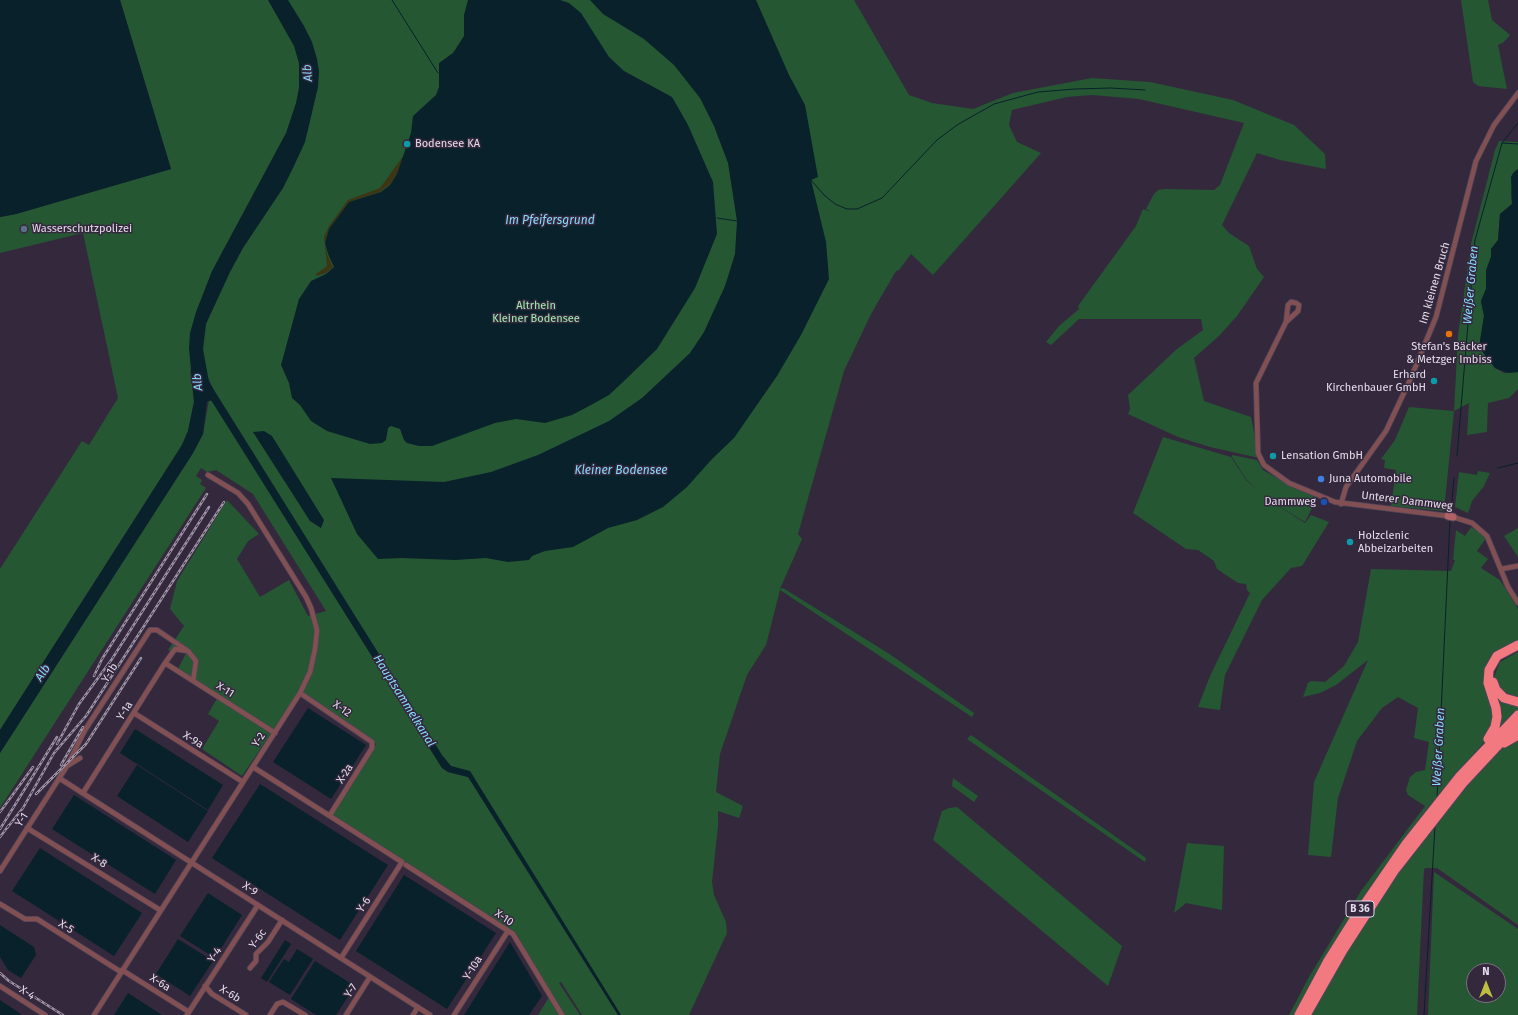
<!DOCTYPE html>
<meta charset="utf-8">
<style>
body{margin:0}
#map{position:relative;width:1518px;height:1015px;overflow:hidden;background:#34283d;font-family:"Fira Sans",sans-serif}
canvas{display:block}
.north{position:absolute;left:1466px;top:963px;width:40px;height:40px;box-sizing:border-box;background:#34283d;border:1px solid #7a7082;border-radius:50%;rotate:0deg;font-size:11px;font-weight:700;line-height:16px;text-align:center;color:#e4dcea}
.north::after{content:'';display:block;margin:auto;width:14px;height:18px;background:#bebf42;clip-path:polygon(50% 0,100% 100%,50% 72%,0 100%)}
</style>
<div id="map">
<canvas width="1518" height="1015"></canvas>
<div class="north">N</div>
</div>
<script>
const g = document.querySelector('canvas').getContext('2d');
g.lineJoin = 'round';
function fillPath(path, color) { g.fillStyle = color; g.fill(path, 'evenodd'); }
const poly = rows => new Path2D(rows.map(r => 'M' + r).join(''));
function trace(path, color, width, dash) { g.strokeStyle = color; g.lineWidth = width; g.lineCap = dash ? 'butt' : 'round'; g.setLineDash(dash || []); g.stroke(path); }
function label(font, color, halo, rows, align = 'center') {
  g.font = font + ' "Fira Sans",sans-serif'; g.lineWidth = 3; g.setLineDash([]); g.textBaseline = 'middle'; g.strokeStyle = halo; g.fillStyle = color; for (const [text, x, y, turn = 0] of rows) {
    g.save(); g.translate(x, y); g.rotate((+turn || 0) * Math.PI / 180); g.textAlign = isNaN(turn) ? turn : align; if (halo) g.strokeText(text, 0, 0); g.fillText(text, 0, 0); g.restore();
  }
}
fillPath(poly([
 [120,0,854,0,909,95,932,103,973,109,1013,93,1092,78,1150,82,1233,100,1294,125,1325,154,1326,169,1280,160,1257,153,1222,225,1229,233,1249,246,1257,269,1264,277,1237,316,1219,336,1194,358,1204,401,1251,417,1259,458,1210,447,1178,437,1128,414,1130,409,1128,395,1177,349,1203,330,1201,319,1079,319,1051,345,1046,342,1059,326,1079,309,1078,306,1136,226,1143,209,1151,212,1146,209,1154,194,1158,190,1165,189,1214,190,1220,185,1244,123,1139,99,1092,95,1067,97,1012,110,1009,125,1017,142,1041,153,933,275,911,254,899,270,896,271,871,314,844,371,798,534,802,539,780,589,783,588,888,653,974,713,972,717,780,590,766,645,747,675,720,754,716,792,743,806,739,818,718,811,718,826,712,882,714,895,726,922,727,933,689,1015,621,1015,469,772,454,768,445,762,216,396,209,379,190,370,194,402,188,431,182,445,0,730,0,569,82,441,89,445,118,398,83,233,0,253,0,217,16,214,171,169],
 [1461,0,1488,0,1492,20,1510,35,1504,42,1498,45,1507,89,1478,86,1473,82],
 [1499,141,1518,142,1518,169,1515,171,1511,194,1512,204,1500,214,1498,240,1491,249,1491,257,1486,276,1486,289,1481,301,1484,316,1480,341,1482,351,1495,368,1504,373,1518,372,1518,389,1509,398,1488,403,1487,432,1467,435,1469,403,1454,411,1444,511,1391,506,1396,470,1384,468,1385,460,1381,459,1395,440,1409,407,1454,411,1458,335,1471,244,1495,150],
 [209,400,213,402,442,768,448,772,468,777,480,793,618,1015,582,1015,561,982,559,983,580,1015,538,1015,551,994,515,932,332,814,376,744,299,692,242,776,202,749,219,721,208,714,219,695,178,669,186,653,177,648,172,651,168,650,184,626,170,609,177,581,227,500,259,534,248,541,237,559,260,597,289,580,308,616,326,611,253,494,216,470,207,472,201,468,196,476,202,480,200,484,206,488,0,808,0,753,193,453,203,434],
 [1163,437,1231,457,1246,480,1257,490,1246,479,1232,457,1232,455,1257,460,1263,470,1289,485,1315,497,1317,500,1313,508,1304,504,1312,508,1305,522,1272,502,1305,523,1311,515,1329,522,1302,566,1291,568,1262,600,1225,675,1220,710,1198,707,1210,676,1250,593,1247,590,1246,584,1238,583,1217,569,1214,561,1204,554,1198,550,1186,549,1133,513],
 [1478,471,1490,473,1484,486,1472,501,1468,513,1455,507,1459,472,1477,475],
 [1471,527,1487,537,1477,551,1488,559,1481,568,1500,580,1518,609,1518,643,1492,661,1495,719,1485,741,1430,805,1386,865,1355,910,1295,1015,1289,1015,1309,977,1361,891,1425,806,1408,795,1406,790,1410,777,1416,772,1425,770,1429,742,1414,738,1418,708,1398,697,1382,708,1357,741,1338,798,1331,857,1308,855,1314,782,1368,660,1336,685,1320,693,1303,697,1308,683,1311,681,1325,682,1344,666,1358,642,1371,569,1451,571,1455,560,1453,560,1456,530,1465,536],
 [1518,528,1518,557,1504,536],
 [1518,647,1497,661,1491,674,1491,684,1497,695,1507,702,1518,704,1518,710,1497,731,1498,712,1490,682,1490,671,1498,658],
 [1518,652,1518,701,1515,700,1496,687,1494,677,1500,662],
 [971,735,1146,858,1145,862,967,739],
 [1518,737,1518,925,1437,868,1426,868,1424,869,1417,1015,1310,1015,1333,974,1388,885,1473,779,1501,748],
 [953,778,978,796,974,802,952,786],
 [957,807,1122,946,1108,986,933,840,942,811,949,808],
 [1187,843,1224,846,1222,910,1186,903,1174,913],
 [1434,872,1518,929,1518,1015,1428,1015],
 [1474,971,1498,971,1498,995,1474,995]
]), '#255733');
fillPath(poly([
 [404,155,397,174,390,184,380,192,349,202,329,229,325,243,327,254,333,267,326,273,316,276,316,274,327,266,324,237,329,226,348,200,380,188]
]), '#3d3514');
fillPath(poly([
 [0,0,120,0,171,169,16,214,0,217],
 [268,0,288,0,304,26,312,42,317,59,319,71,318,87,305,142,293,168,283,188,243,248,230,272,206,324,203,349,209,382,442,755,451,766,470,771,621,1015,618,1015,468,777,448,772,442,768,211,400,207,402,203,434,193,453,0,753,0,730,182,445,188,431,194,402,189,348,190,333,196,312,212,271,286,133,296,103,299,88,299,63,294,46],
 [468,0,560,0,569,3,581,13,609,57,624,71,672,97,688,125,713,182,717,234,695,288,657,349,623,382,609,395,591,405,572,415,545,423,516,419,495,423,432,446,419,446,407,443,404,440,400,429,391,426,388,428,386,440,382,443,370,444,327,431,311,421,300,405,292,398,289,383,281,365,299,299,311,281,326,274,334,267,328,254,325,243,329,229,349,202,381,192,390,185,397,174,411,133,413,116,436,95,439,87,439,63,453,53,464,36,464,15],
 [590,0,756,0,789,75,805,105,818,177,811,180,826,242,829,279,801,335,777,376,734,438,712,459,687,487,663,507,637,520,608,528,573,547,545,551,532,556,529,560,508,562,486,558,455,560,402,558,378,559,357,534,331,478,444,482,491,472,538,455,609,421,642,398,690,353,704,332,725,286,735,254,737,221,728,163,714,126,700,98,674,65,644,39,603,14],
 [1518,169,1518,372,1508,373,1495,368,1482,351,1480,341,1484,316,1481,301,1486,289,1486,270,1491,257,1491,249,1498,240,1500,214,1512,204,1511,177,1513,173],
 [264,431,272,436,324,520,321,528,310,521,253,432],
 [308,708,366,745,331,799,273,762],
 [135,729,223,785,208,810,120,753],
 [137,765,208,811,188,842,117,796],
 [260,784,388,865,340,940,212,858],
 [74,795,176,860,155,894,52,829],
 [40,848,142,913,114,956,12,891],
 [404,875,496,933,447,1009,356,951],
 [208,893,242,915,215,958,180,936],
 [0,925,34,947,36,955,21,978,8,970,0,957],
 [178,939,213,961,190,996,156,974],
 [285,940,291,944,267,982,261,978],
 [510,942,542,996,529,1015,464,1015],
 [297,949,313,959,290,995,269,982,284,959,289,962],
 [315,961,355,986,336,1015,316,1015,291,999],
 [128,993,162,1015,114,1015],
 [0,1000,21,1014,20,1015,0,1015]
]), '#08212b');
trace(poly([
 [392,0,438,73],
 [1502,143,1518,144],
 [811,180,824,195,835,204,847,209,857,209,882,198,937,140,957,125,994,104,1038,92,1075,89,1111,88,1145,90],
 [717,218,737,221],
 [1457,456,1475,240,1502,143,1518,123],
 [1498,468,1518,463],
 [1451,513,1454,478],
 [1437,799,1450,520],
 [1424,1015,1435,826]
]), '#08212b', 1);
const street = poly([
 [1286,322,1288,305,1291,302,1296,303,1299,305,1298,311,1286,322,1256,383,1258,453,1264,465,1289,483,1335,502,1448,516],
 [1341,504,1346,487,1386,431,1410,380,1436,317,1476,161,1494,125,1518,93],
 [1453,517,1472,523,1487,536,1508,587,1518,603],
 [1501,569,1518,566],
 [165,663,275,733],
 [300,693,372,742,372,748,330,815],
 [134,713,243,782],
 [67,766,85,730,150,630,157,630,188,651,196,661,193,681],
 [253,767,402,862,341,958],
 [59,778,430,1015],
 [83,793,165,663,175,649,188,651],
 [27,828,160,910],
 [406,865,513,934,562,1015],
 [0,871,67,766,80,758],
 [0,904,25,919,37,919,121,972],
 [250,968,256,961,256,954,268,942,282,920],
 [122,970,189,1012],
 [0,986,45,1015],
 [205,986,212,994,246,1015],
 [94,1015,300,693,310,672,315,649,317,630,311,608,306,597,248,504,238,493,208,475],
 [187,1015,258,905],
 [270,1015,277,1004,283,1002,305,1015],
 [346,1015,370,977],
 [413,1015,418,1007],
 [454,1015,508,931]
]);
const secondary = poly([
 [1448,516,1453,517]
]);
const highway = poly([
 [1493,682,1496,690,1504,698,1518,702],
 [1488,739,1495,727,1497,717,1496,708,1488,683,1489,670,1497,656,1518,645],
 [1504,743,1518,735],
 [1299,1015,1328,961,1355,918,1406,844,1460,776,1518,715],
 [1306,1015,1343,950,1394,871,1463,783,1518,724]
]);
trace(street, '#504559', 6);
trace(secondary, '#504559', 9);
trace(highway, '#504559', 11);
trace(street, '#825052', 4.5);
trace(secondary, '#b06165', 7);
trace(highway, '#f37981', 9);
const rail = poly([
 [94,676,102,659,207,494],
 [57,744,79,704,112,659,209,507],
 [61,765,83,727],
 [36,794,86,744,141,658],
 [0,812,33,767],
 [7,828,23,808,54,753,86,716,224,502],
 [0,829,57,737],
 [0,837,9,825],
 [0,973,9,981,63,1015]
]);
trace(rail, '#9d93a4', 2.5);
trace(rail, '#34283d', 1, [3]);
for (const [x, y, r, color] of [
 [407,144,4,"#0f9aa8"],
 [24,229,4,"#5c6f8a"],
 [1449,334,4,"#e8710a"],
 [1434,381,4,"#0f9aa8"],
 [1273,456,4,"#0f9aa8"],
 [1321,479,4,"#3f7fe0"],
 [1324,502,4,"#1a4fb4"],
 [1350,542,4,"#0f9aa8"]
]) { const dot = new Path2D(); dot.arc(x, y, r, 0, 2 * Math.PI); g.fillStyle = color; g.fill(dot); trace(dot, '#34283d', 1.5); }
for (const [x, y, w] of [
 [1360,909,28]
]) { const box = new Path2D(); box.roundRect(x - w / 2, y - 8, w, 16, 3); g.fillStyle = '#34283d'; g.fill(box); trace(box, '#e4dcea', 1); }
label('bold 10px', '#e4dcea', null, [
 ["B 36",1360,909]
]);
label('11px', '#e4dcea', '#34283d', [
 ["Bodensee KA",415,144],
 ["Wasserschutzpolizei",32,229],
 ["Stefan's Bäcker",1449,347,"center"],
 ["& Metzger Imbiss",1449,360,"center"],
 ["Erhard",1426,375,"right"],
 ["Kirchenbauer GmbH",1426,388,"right"],
 ["Lensation GmbH",1281,456],
 ["Juna Automobile",1329,479],
 ["Dammweg",1316,502,"right"],
 ["Holzclenic",1358,536],
 ["Abbeizarbeiten",1358,549]
], 'left');
label('11px', '#e4dcea', '#34283d', [
 ["Im kleinen Bruch",1435,283,-74],
 ["Unterer Dammweg",1407,501,7],
 ["Y-1b",110,673,-58],
 ["X-11",225,690,32],
 ["X-12",342,709,34],
 ["Y-1a",125,711,-58],
 ["X-9a",193,740,32],
 ["Y-2",259,740,-57],
 ["X-2a",345,774,-57],
 ["Y-1",22,820,-57],
 ["X-8",99,861,32],
 ["X-9",250,889,33],
 ["Y-6",364,905,-57],
 ["X-10",504,918,33],
 ["X-5",66,927,33],
 ["Y-6c",258,939,-54],
 ["Y-4",215,955,-57],
 ["Y-10a",473,968,-58],
 ["X-6a",160,983,32],
 ["Y-7",351,991,-57],
 ["X-4",27,993,33],
 ["X-6b",230,994,32]
]);
label('11px', '#9ceeae', '#34283d', [
 ["Altrhein",536,306],
 ["Kleiner Bodensee",536,319]
]);
label('italic 12px', '#86d9fe', '#34283d', [
 ["Alb",308,73,-94],
 ["Im Pfeifersgrund",550,221],
 ["Weißer Graben",1471,285,-85],
 ["Alb",198,382,-96],
 ["Kleiner Bodensee",621,471],
 ["Alb",43,673,-57],
 ["Hauptsammelkanal",404,701,58],
 ["Weißer Graben",1439,747,-87]
]);
</script>
